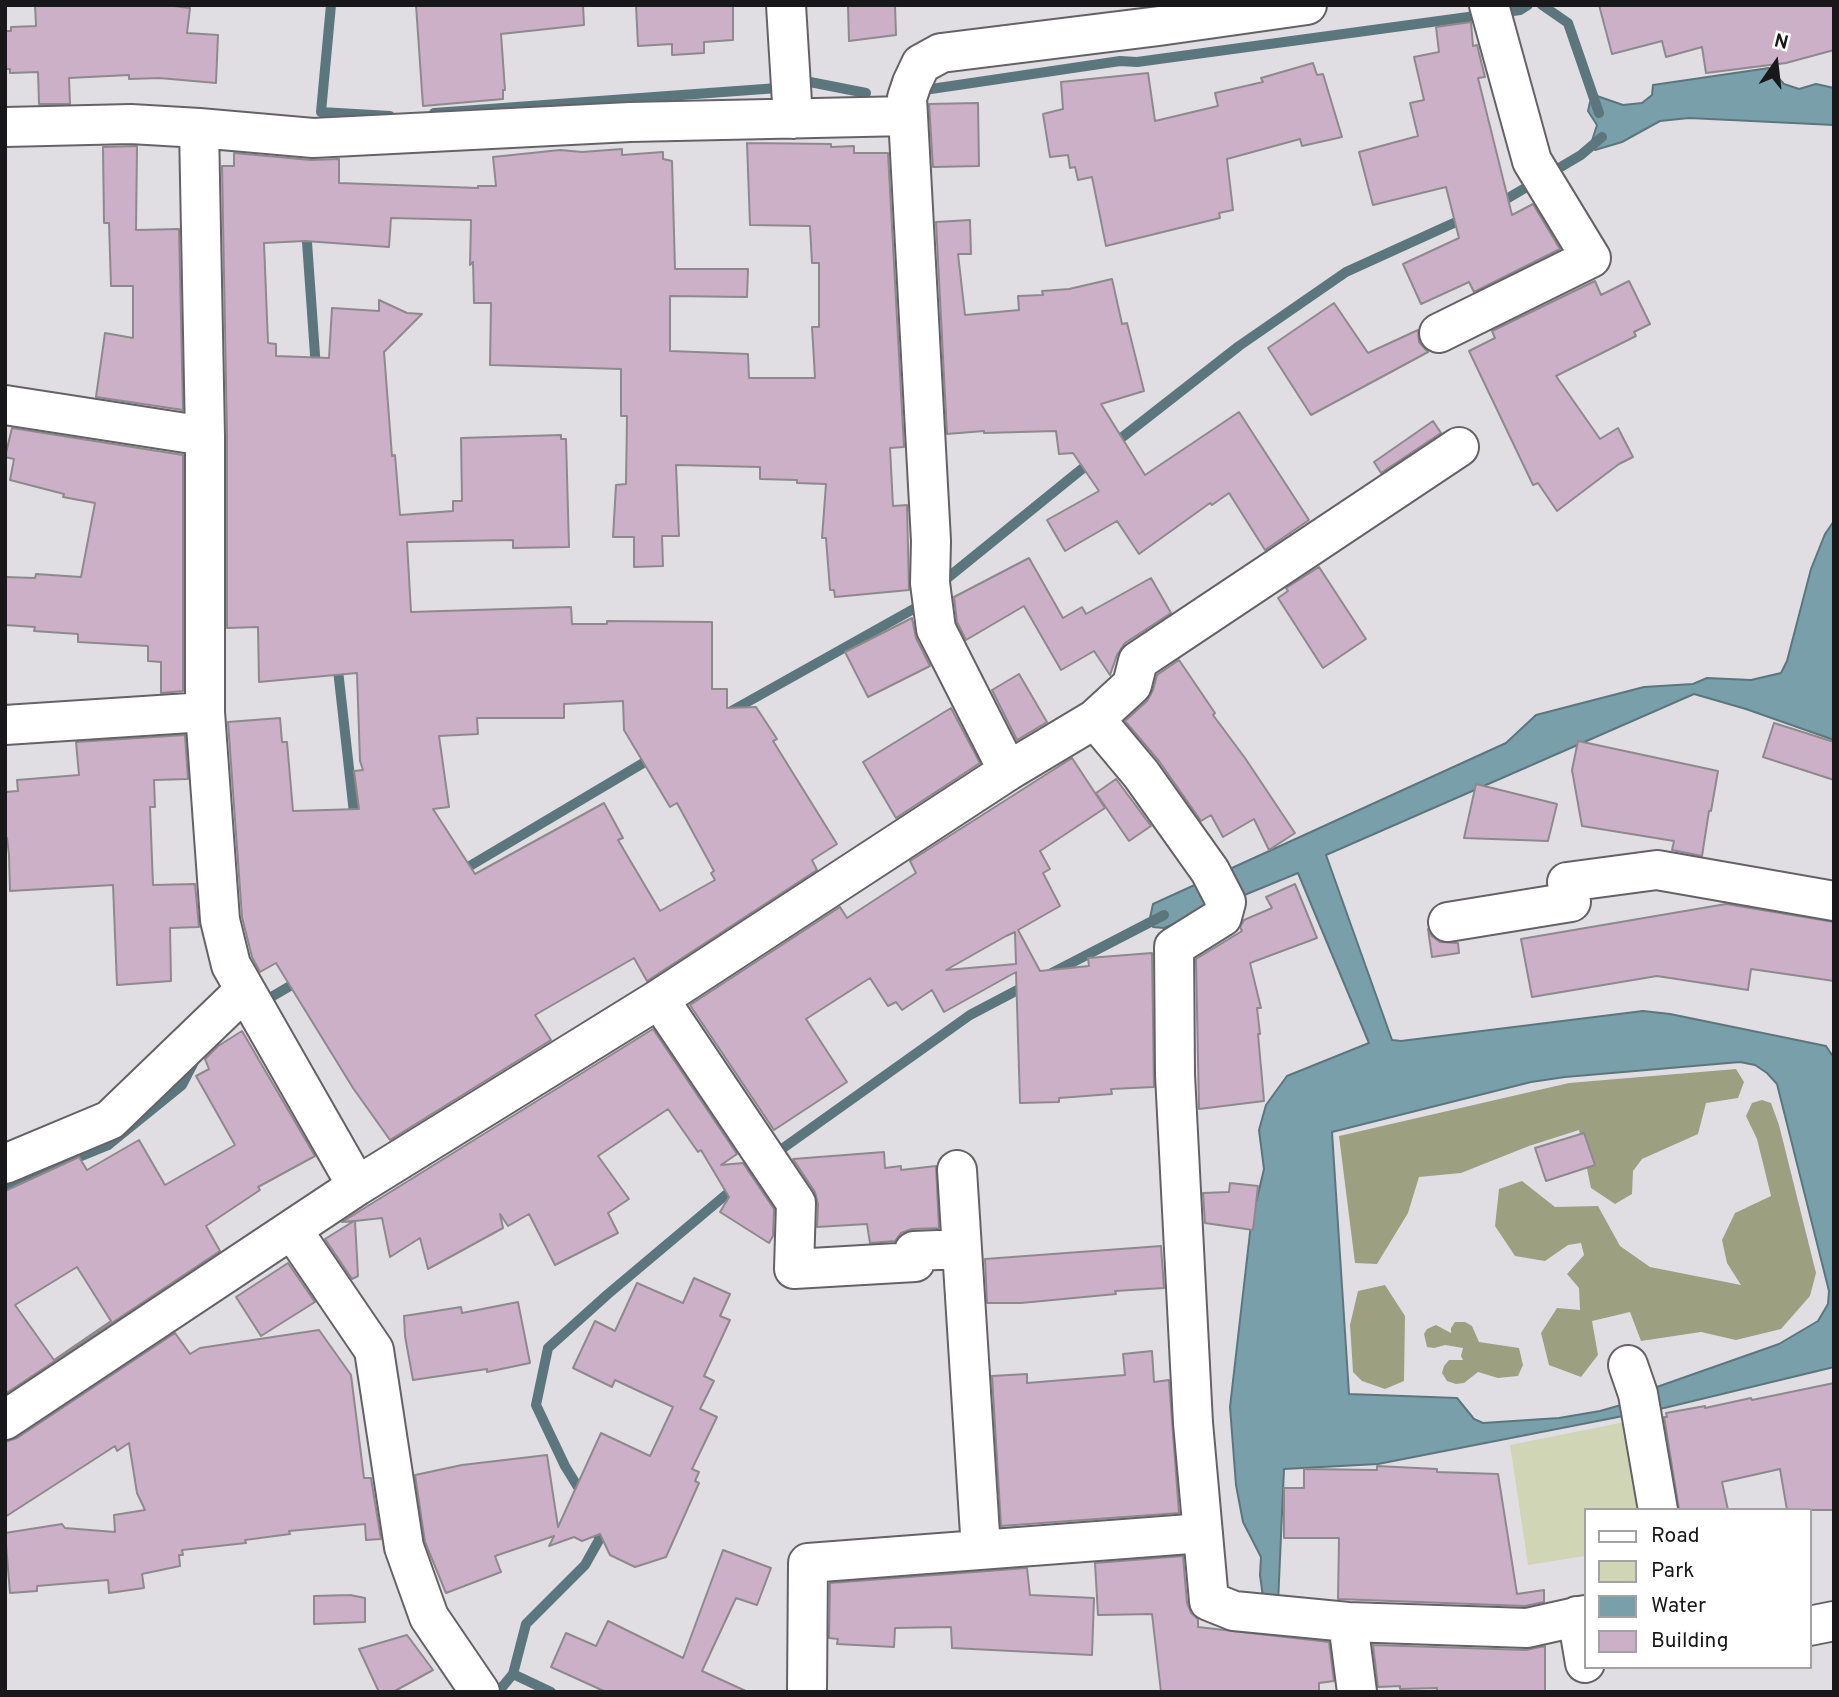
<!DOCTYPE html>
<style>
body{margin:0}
#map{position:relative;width:1839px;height:1697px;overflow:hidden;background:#e1dee3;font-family:Overpass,sans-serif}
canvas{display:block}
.frame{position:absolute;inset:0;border:7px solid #181719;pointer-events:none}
.legend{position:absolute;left:1584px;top:1508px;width:228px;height:161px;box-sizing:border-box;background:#fff;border:2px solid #a3a2a3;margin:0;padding:9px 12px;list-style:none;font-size:21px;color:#181719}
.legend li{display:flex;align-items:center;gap:14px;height:35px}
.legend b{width:35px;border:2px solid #a3a2a3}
.north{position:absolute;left:1741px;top:28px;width:70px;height:70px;-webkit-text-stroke:5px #fff;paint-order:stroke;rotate:14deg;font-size:19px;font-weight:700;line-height:28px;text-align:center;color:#181719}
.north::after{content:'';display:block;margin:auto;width:24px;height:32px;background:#181719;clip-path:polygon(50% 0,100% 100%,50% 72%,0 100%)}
</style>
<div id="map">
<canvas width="1839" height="1697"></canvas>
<div class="frame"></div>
<ul class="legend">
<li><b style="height:9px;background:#fff"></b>Road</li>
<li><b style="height:19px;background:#d0d6b5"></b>Park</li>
<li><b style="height:19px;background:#799faa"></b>Water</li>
<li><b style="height:19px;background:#ccb0c7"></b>Building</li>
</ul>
<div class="north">N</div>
</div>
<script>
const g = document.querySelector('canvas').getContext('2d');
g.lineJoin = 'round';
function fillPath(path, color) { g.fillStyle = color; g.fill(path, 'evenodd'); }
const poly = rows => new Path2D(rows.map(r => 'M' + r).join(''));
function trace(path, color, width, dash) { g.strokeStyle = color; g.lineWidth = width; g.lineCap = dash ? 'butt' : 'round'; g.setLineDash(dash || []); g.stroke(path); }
fillPath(poly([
 [1630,1421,1649,1510,1585,1510,1585,1556,1528,1565,1510,1445]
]), '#d0d6b5');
fillPath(poly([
 [1736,1069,1744,1082,1738,1098,1706,1103,1698,1134,1642,1159,1633,1171,1632,1194,1615,1204,1591,1188,1579,1130,1529,1146,1461,1173,1419,1177,1408,1213,1377,1264,1355,1263,1339,1136,1569,1083],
 [1762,1100,1771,1103,1779,1125,1816,1273,1810,1296,1781,1329,1736,1340,1701,1332,1641,1341,1630,1312,1592,1321,1598,1355,1581,1377,1549,1365,1541,1333,1557,1308,1580,1310,1579,1288,1567,1274,1584,1255,1581,1243,1568,1245,1545,1261,1515,1256,1495,1226,1499,1189,1522,1181,1555,1207,1598,1206,1620,1246,1650,1267,1741,1285,1727,1263,1722,1240,1735,1213,1771,1196,1757,1139,1746,1116,1752,1103],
 [1385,1285,1405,1316,1404,1381,1385,1389,1362,1381,1353,1372,1350,1325,1358,1291],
 [1455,1322,1465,1322,1472,1326,1479,1342,1519,1348,1523,1365,1518,1376,1498,1378,1478,1372,1464,1383,1456,1384,1447,1381,1442,1373,1444,1366,1449,1360,1463,1360,1461,1356,1463,1348,1445,1345,1434,1348,1427,1347,1424,1334,1427,1329,1436,1325,1451,1333,1451,1328]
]), '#9ca081');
const water = poly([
 [1769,68,1784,84,1799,89,1816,84,1834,88,1834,125,1689,118,1660,121,1622,142,1595,150,1591,144,1597,125,1588,111,1590,102,1597,96,1623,105,1642,103,1652,95,1653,85,1769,68],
 [1834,521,1834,740,1746,709,1694,694,1326,855,1392,1040,1401,1041,1643,1011,1670,1014,1826,1046,1834,1058,1834,1367,1664,1408,1378,1464,1284,1469,1278,1603,1281,1692,1268,1692,1267,1627,1260,1575,1261,1557,1243,1522,1236,1485,1230,1407,1251,1224,1264,1169,1259,1130,1266,1105,1287,1076,1369,1043,1298,873,1164,928,1153,927,1150,918,1153,904,1506,743,1536,715,1644,687,1693,684,1707,678,1751,680,1781,673,1787,661,1811,569,1825,534,1834,521],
 [1740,1062,1755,1065,1767,1073,1777,1084,1829,1291,1828,1304,1818,1321,1779,1344,1654,1388,1628,1403,1600,1411,1559,1418,1483,1423,1474,1419,1457,1398,1349,1394,1332,1132,1531,1082,1565,1077,1740,1062]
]);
fillPath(water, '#799faa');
trace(water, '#5c767e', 2);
trace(poly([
 [331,5,321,112,390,116],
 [1542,5,1568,23,1599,113],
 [1499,13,1520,10,1528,5],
 [931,89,1120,61,1137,62,1483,15],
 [434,113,778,88,810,82,866,93],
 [1498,204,1581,155,1602,137],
 [306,228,316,369],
 [1111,446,1239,346,1346,272,1467,217],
 [940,584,1093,460],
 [337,661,355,822],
 [726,714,926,602],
 [458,873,655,756],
 [1048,975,1164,915],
 [261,1003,302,979],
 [5,1187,108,1145,182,1085,195,1060],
 [584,1497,565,1466,536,1405,548,1348,608,1294,772,1156,970,1015,1027,985],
 [513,1674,551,1692],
 [498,1692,513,1674,526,1624,585,1565,599,1540,597,1523]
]), '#5c767e', 10);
const building = poly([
 [35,5,166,5,190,8,187,33,218,35,216,83,159,78,129,79,129,75,69,78,70,104,39,104,38,72,10,73,10,69,5,69,5,31,11,31,11,27,36,26,35,5],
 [416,5,583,5,584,25,501,34,505,90,503,90,503,99,423,106,416,5],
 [636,5,733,5,733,40,704,42,704,53,672,55,672,44,638,46,636,5],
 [848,5,895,5,896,35,849,41,848,5],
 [1599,5,1834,5,1834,50,1786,63,1706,73,1702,47,1666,57,1662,41,1612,54,1599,5],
 [1471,22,1473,46,1477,45,1485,77,1478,78,1512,215,1533,204,1560,249,1474,292,1469,282,1421,304,1403,264,1459,238,1446,187,1373,205,1359,152,1418,136,1410,103,1424,100,1414,57,1439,52,1436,27,1471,22],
 [1313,63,1317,75,1323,74,1342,137,1302,146,1300,139,1227,159,1233,210,1219,213,1220,218,1106,246,1092,177,1078,180,1075,167,1070,168,1068,155,1050,157,1043,114,1063,109,1061,82,1148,73,1155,121,1218,106,1215,93,1263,82,1261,78,1313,63],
 [978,103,979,166,933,167,929,104,978,103],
 [747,143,831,144,831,147,854,146,854,153,888,153,904,447,890,448,893,506,907,505,909,590,835,597,834,590,830,590,826,538,822,538,826,484,797,483,797,480,760,479,760,467,676,465,679,536,662,536,663,566,634,567,634,537,613,537,616,485,626,484,627,416,621,416,621,369,490,365,491,303,474,303,473,262,470,265,471,220,391,218,389,247,305,241,264,243,268,343,276,344,276,356,329,358,332,308,379,311,379,300,407,313,422,314,384,352,392,456,395,455,400,515,453,511,453,501,462,501,461,438,561,435,561,439,566,439,569,547,513,548,513,540,407,542,411,612,571,607,572,624,607,624,607,621,712,622,712,689,727,689,727,708,756,707,777,739,773,741,837,844,812,860,817,870,647,981,634,958,535,1015,551,1040,390,1140,353,1088,276,963,260,972,252,957,242,917,228,722,280,718,282,742,287,742,293,811,359,809,354,771,363,770,360,761,357,673,259,682,258,627,227,628,227,436,222,166,234,166,234,153,311,160,339,159,339,183,478,188,478,186,496,186,493,157,560,150,582,152,622,149,622,155,663,152,663,159,672,161,675,269,748,269,747,297,670,296,670,351,748,354,749,378,815,378,812,327,819,327,819,263,812,263,810,226,750,225,747,143],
 [623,701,624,730,670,807,677,803,714,871,711,873,715,880,660,911,618,840,623,838,604,803,475,874,433,809,449,807,439,736,478,734,477,718,564,718,564,704,623,701],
 [137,146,136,230,179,229,183,410,96,397,105,333,133,338,133,286,111,286,109,223,104,223,103,147,137,146],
 [970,220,971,254,958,254,965,315,1019,310,1018,296,1043,295,1042,291,1069,289,1112,279,1122,324,1127,323,1144,391,1101,404,1145,475,1239,412,1309,520,1265,550,1229,493,1212,505,1210,503,1139,554,1117,521,1065,551,1047,520,1099,491,1073,453,1059,454,1056,431,984,433,984,431,947,434,936,222,970,220],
 [1595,281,1601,295,1629,281,1650,324,1634,332,1636,336,1556,376,1600,439,1618,428,1633,457,1619,464,1557,511,1538,483,1533,485,1469,351,1495,338,1492,331,1595,281],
 [1334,303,1368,353,1418,330,1419,342,1428,352,1311,415,1268,348,1334,303],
 [1433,421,1441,433,1381,473,1374,462,1433,421],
 [12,428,183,455,183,691,161,693,161,662,148,661,148,646,78,642,78,634,34,631,35,627,5,625,5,577,35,578,36,574,81,577,95,503,63,497,64,494,10,480,14,459,5,457,12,428],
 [1029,558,1063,618,1082,607,1086,614,1151,578,1171,613,1125,643,1117,655,1110,675,1094,651,1061,670,1024,606,966,640,957,622,954,597,1029,558],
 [1319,567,1366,639,1323,668,1278,598,1288,591,1286,588,1319,567],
 [912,618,916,638,930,666,868,697,845,652,912,618],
 [1179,660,1215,713,1213,715,1245,758,1295,833,1269,850,1254,819,1223,837,1211,815,1201,821,1159,761,1125,721,1147,701,1153,690,1157,675,1179,660],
 [1019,674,1047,722,1017,740,992,690,1019,674],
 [951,708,980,763,896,818,863,762,951,708],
 [1774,723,1834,742,1834,780,1763,757,1774,723],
 [185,735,188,779,154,780,155,807,150,807,153,885,195,884,199,927,170,928,171,981,117,985,113,885,10,891,9,855,7,838,5,839,5,792,18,791,17,780,79,775,76,742,185,735],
 [1578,741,1718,771,1711,811,1709,811,1702,856,1672,850,1674,841,1582,826,1572,770,1578,741],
 [1072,758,1105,808,1040,851,1050,869,1043,873,1060,906,1018,930,1040,971,1089,966,1088,958,1152,953,1154,1087,1111,1089,1112,1094,1059,1098,1059,1102,1020,1103,1016,972,944,1012,932,990,902,1010,896,1002,888,1006,870,978,806,1019,847,1082,774,1130,690,1005,840,907,847,918,916,873,910,861,1072,758],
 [1015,932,1016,964,946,970,1006,936,1015,932],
 [1116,779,1151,826,1129,841,1096,793,1116,779],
 [1476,784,1557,804,1548,841,1464,838,1476,784],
 [1295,884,1317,938,1250,963,1261,1008,1257,1008,1260,1034,1258,1034,1264,1101,1199,1109,1196,959,1242,931,1240,927,1244,920,1272,908,1266,897,1295,884],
 [1726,904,1834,922,1834,981,1751,969,1748,990,1657,976,1532,997,1521,939,1726,904],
 [1428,929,1432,936,1440,942,1458,943,1459,953,1432,957,1428,929],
 [653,1029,737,1154,721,1165,743,1163,774,1209,773,1236,769,1243,720,1212,729,1197,701,1150,698,1152,668,1109,598,1156,629,1199,608,1213,618,1233,555,1265,529,1214,508,1226,500,1214,503,1228,428,1269,420,1238,390,1257,382,1218,355,1221,358,1276,352,1279,325,1239,354,1221,342,1222,653,1029],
 [242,1031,315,1156,258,1187,260,1190,206,1226,220,1251,5,1394,5,1191,79,1157,87,1170,139,1140,165,1185,235,1145,196,1076,209,1069,205,1059,218,1046,242,1031],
 [77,1267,111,1321,54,1360,15,1305,77,1267],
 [1584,1133,1595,1165,1546,1181,1535,1148,1584,1133],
 [884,1152,885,1168,901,1166,901,1170,936,1166,939,1228,912,1229,901,1233,895,1241,870,1243,867,1224,817,1227,818,1204,815,1192,793,1159,884,1152],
 [1230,1183,1258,1186,1253,1230,1205,1223,1203,1193,1229,1192,1230,1183],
 [1161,1246,1164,1288,1115,1291,1116,1294,1021,1303,987,1303,985,1259,1161,1246],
 [288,1263,315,1302,261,1336,236,1297,288,1263],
 [694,1278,730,1294,720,1316,730,1320,704,1376,714,1381,700,1409,717,1417,692,1469,699,1472,695,1481,699,1483,666,1557,635,1567,610,1555,600,1534,582,1541,574,1537,549,1546,554,1536,495,1556,501,1572,446,1593,425,1542,415,1475,462,1465,547,1455,558,1527,601,1433,650,1456,673,1407,615,1380,612,1387,573,1368,595,1321,615,1331,637,1283,683,1303,694,1278],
 [518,1302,530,1363,487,1372,487,1369,413,1380,405,1336,404,1316,461,1307,462,1313,518,1302],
 [319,1330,351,1375,364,1478,371,1478,381,1539,366,1540,365,1524,289,1531,290,1534,245,1540,246,1543,182,1550,183,1555,179,1555,180,1566,142,1574,144,1588,109,1593,108,1580,37,1586,37,1591,10,1593,5,1533,62,1524,65,1528,115,1532,114,1515,145,1510,137,1493,129,1443,117,1451,115,1446,5,1517,5,1442,17,1438,175,1333,190,1354,200,1348,319,1330],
 [1152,1351,1154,1382,1169,1380,1179,1513,1001,1526,992,1376,1027,1374,1027,1383,1125,1375,1123,1354,1152,1351],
 [1834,1383,1834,1510,1787,1510,1780,1469,1722,1482,1728,1510,1679,1510,1664,1417,1667,1417,1666,1413,1705,1406,1705,1408,1751,1398,1752,1400,1834,1383],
 [1377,1466,1437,1469,1437,1472,1498,1474,1517,1594,1544,1590,1544,1602,1525,1606,1338,1599,1339,1538,1284,1538,1284,1488,1304,1488,1304,1469,1377,1470,1377,1466],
 [723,1550,771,1568,757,1605,736,1598,702,1671,748,1692,606,1692,551,1667,566,1633,596,1646,608,1621,683,1658,723,1550],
 [1183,1556,1187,1603,1191,1613,1198,1619,1198,1627,1329,1642,1334,1681,1319,1683,1319,1692,1161,1692,1152,1614,1098,1615,1095,1563,1183,1556],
 [1027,1568,1030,1595,1094,1598,1092,1655,952,1648,951,1627,895,1628,894,1647,837,1644,838,1639,829,1638,830,1583,1027,1568],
 [350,1595,365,1598,365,1622,314,1624,314,1596,350,1595],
 [407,1635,433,1670,393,1692,379,1692,359,1649,407,1635],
 [1373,1645,1526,1650,1545,1646,1545,1692,1437,1692,1437,1688,1400,1689,1400,1686,1378,1687,1373,1645]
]);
fillPath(building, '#ccb0c7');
trace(building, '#8e898d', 2);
const street = poly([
 [786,5,793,119],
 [5,127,131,124,199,128,313,138,630,122,908,116],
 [199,128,205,436,205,712,220,920,231,965,357,1186],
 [1439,333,1591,258,1532,161,1489,5],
 [5,405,205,436],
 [1095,719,1132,685,1138,661,1459,447],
 [5,725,205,712],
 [1008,771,936,629,930,583,931,541,908,116,907,98,912,83,921,64,941,53,1159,26,1307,5],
 [1448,922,1571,902,1567,882,1657,870,1834,901],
 [659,999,796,1203,794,1269,915,1262,914,1251,962,1249],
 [5,1164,110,1120,245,990],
 [957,1170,981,1550],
 [293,1231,374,1350,404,1547,429,1617,480,1692],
 [1628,1365,1638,1394,1658,1510],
 [5,1420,357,1186,659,999,1008,771,1095,719,1141,774,1210,871,1226,902,1222,917,1174,947,1175,1075,1193,1423,1209,1601,1234,1611,1348,1622,1527,1628,1585,1615],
 [1577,1616,1585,1663],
 [1348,1622,1357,1692],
 [1809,1626,1834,1621],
 [807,1692,808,1563,1203,1533]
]);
trace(street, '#656267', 42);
trace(street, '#fff', 38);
</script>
